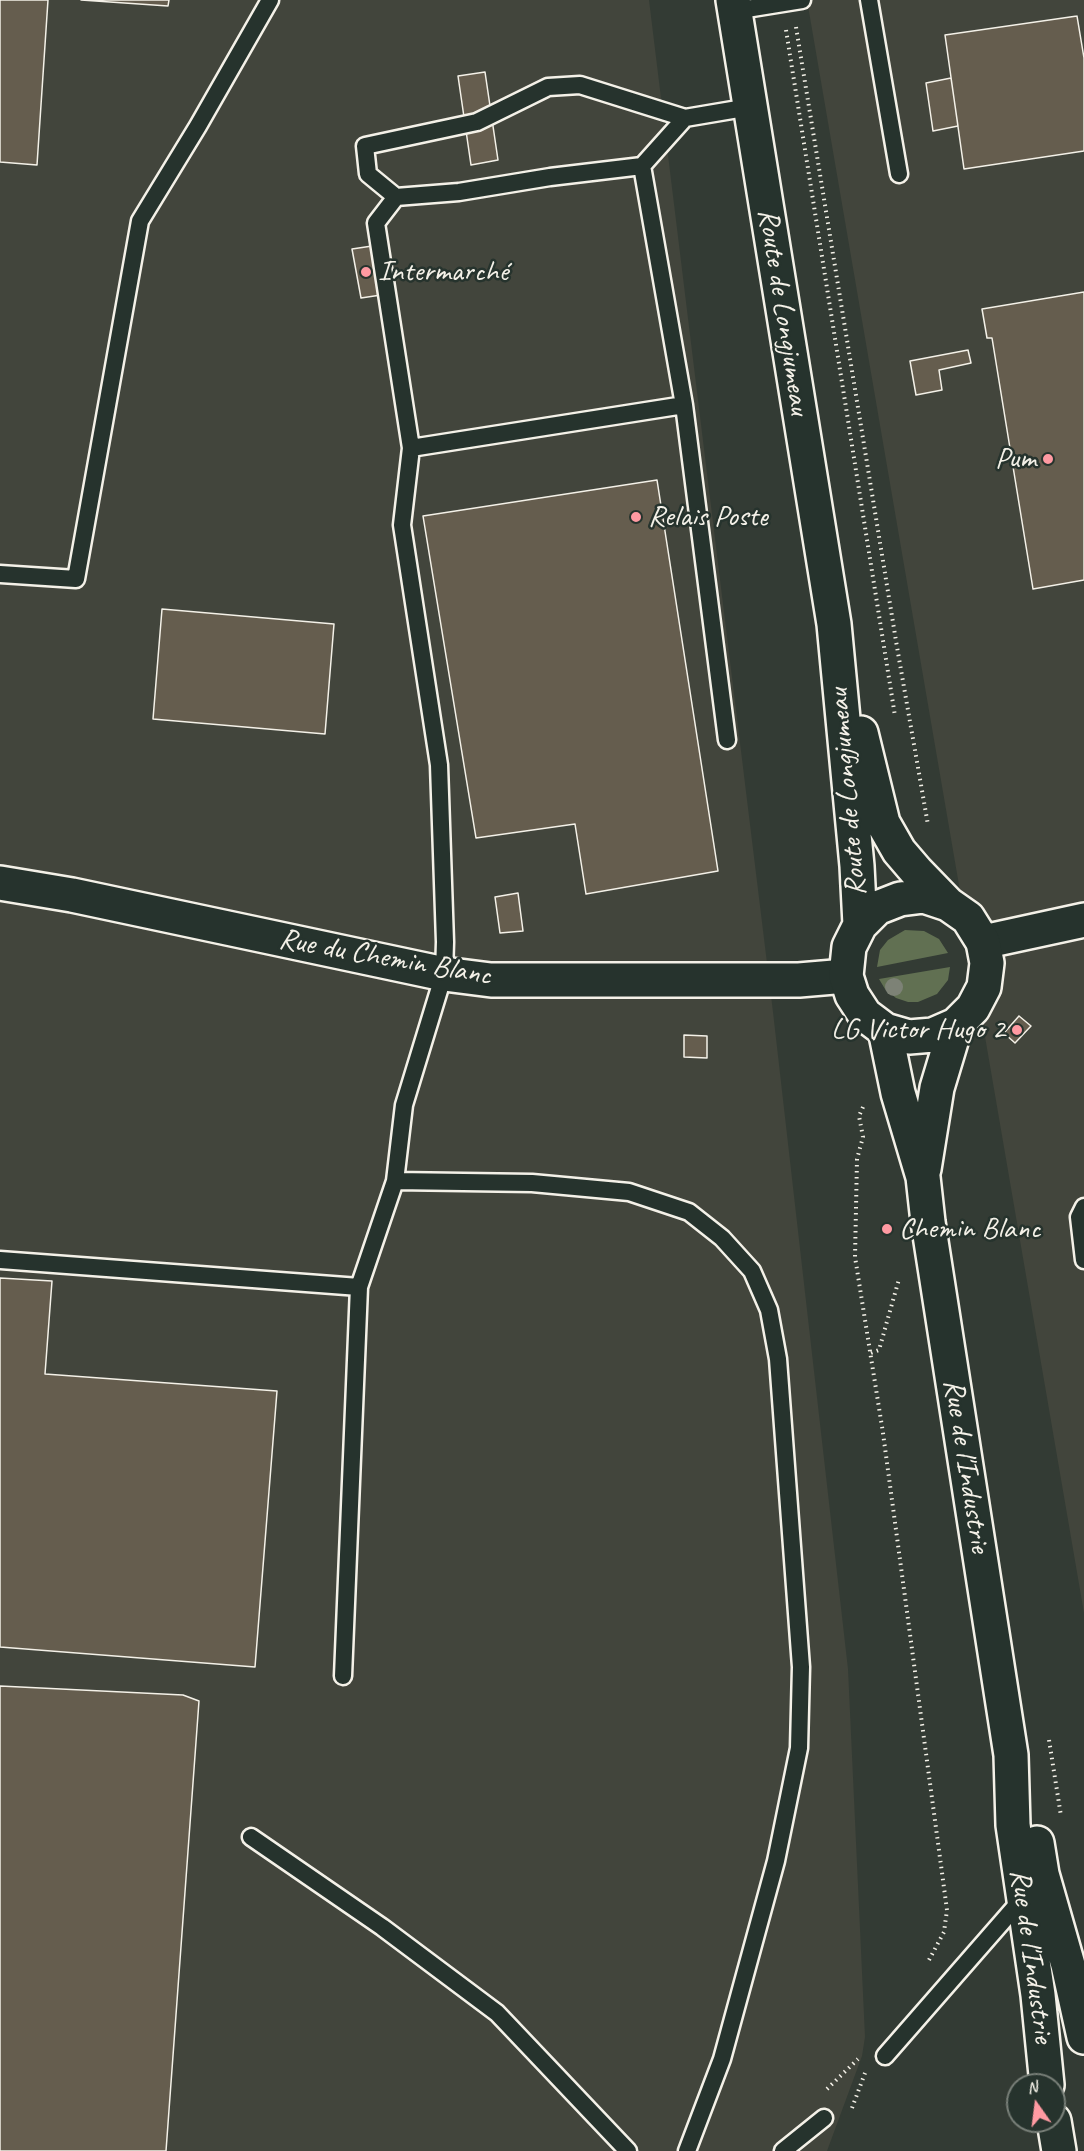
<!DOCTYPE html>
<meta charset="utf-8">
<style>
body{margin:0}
#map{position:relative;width:1084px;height:2151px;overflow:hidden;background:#333b34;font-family:Caveat,sans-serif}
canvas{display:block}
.north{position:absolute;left:1006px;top:2073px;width:60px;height:60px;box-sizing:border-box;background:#26332d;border:2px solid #787f78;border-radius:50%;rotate:346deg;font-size:16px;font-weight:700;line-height:24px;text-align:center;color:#f4f1e8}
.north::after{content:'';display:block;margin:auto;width:21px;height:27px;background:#ff9aa2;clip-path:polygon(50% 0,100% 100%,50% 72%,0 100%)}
</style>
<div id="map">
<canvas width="1084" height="2151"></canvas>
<div class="north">N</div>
</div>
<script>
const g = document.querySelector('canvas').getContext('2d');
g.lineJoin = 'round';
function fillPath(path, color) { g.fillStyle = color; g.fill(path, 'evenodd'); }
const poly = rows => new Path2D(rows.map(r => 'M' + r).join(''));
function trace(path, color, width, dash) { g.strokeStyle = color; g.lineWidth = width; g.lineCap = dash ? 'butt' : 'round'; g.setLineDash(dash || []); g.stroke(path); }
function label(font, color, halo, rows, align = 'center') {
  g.font = font + ' Caveat,sans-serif'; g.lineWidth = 5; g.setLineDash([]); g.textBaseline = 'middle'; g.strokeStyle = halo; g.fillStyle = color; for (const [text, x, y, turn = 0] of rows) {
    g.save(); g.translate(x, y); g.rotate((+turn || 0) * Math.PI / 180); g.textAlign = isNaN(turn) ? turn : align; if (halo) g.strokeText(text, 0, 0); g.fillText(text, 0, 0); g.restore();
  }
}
fillPath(poly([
 [0,0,649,0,773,1012,848,1669,865,2037,862,2056,827,2151,0,2151],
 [807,0,1084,0,1084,1613]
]), '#42453c');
fillPath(poly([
 [905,930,924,931,939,939,948,953,877,967,880,950,888,940],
 [950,967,948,980,937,994,918,1002,908,1002,896,998,885,989,879,979]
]), '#617052');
const building = poly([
 [0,0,48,0,37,165,0,162,0,0],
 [81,0,169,0,168,6,81,0],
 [1077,16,1084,58,1084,151,964,169,945,35,1077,16],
 [485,72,498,160,471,165,458,76,485,72],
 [951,78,958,126,933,131,926,83,951,78],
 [372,246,381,295,361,298,352,249,372,246],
 [1084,292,1084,580,1033,589,992,338,987,338,982,309,1084,292],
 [968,350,971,363,939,370,942,390,916,395,910,361,968,350],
 [657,480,718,871,586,894,575,824,476,838,423,516,657,480],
 [162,609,334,624,325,734,153,719,162,609],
 [518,893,523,931,500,933,495,897,518,893],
 [1019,1016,1031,1026,1015,1043,1004,1033,1019,1016],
 [684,1035,707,1036,707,1058,684,1057,684,1035],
 [0,1278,52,1281,45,1374,277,1391,255,1667,0,1647,0,1278],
 [0,1686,183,1695,199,1701,166,2151,0,2151,0,1686]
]);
fillPath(building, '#655d4e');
trace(building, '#f4f1e8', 1.5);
const lane = poly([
 [869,0,899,174],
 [734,11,802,0],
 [396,197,368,174,365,146,477,122,548,87,580,85,685,118],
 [684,405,727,740],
 [411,448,684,405,642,166],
 [0,574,76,579,140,221,198,126,270,0],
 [1084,1207,1079,1217,1084,1260],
 [0,1260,359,1287],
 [343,1676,359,1287,395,1181],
 [251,1837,382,1927,497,2013,628,2151],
 [885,2056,1023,1898],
 [687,2151,722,2059,776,1861,799,1748,801,1667,778,1359,769,1310,752,1271,722,1238,689,1212,629,1192,532,1183,395,1181,404,1105,444,974,445,942,439,765,402,525,411,448,376,223,396,197,459,192,550,177,642,166,685,118,750,107],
 [783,2151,824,2118]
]);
const street = poly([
 [0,883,72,895,444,974,491,980,799,980,846,976],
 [983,942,1084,920]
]);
const secondary = poly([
 [733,0,834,624,857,866,860,925],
 [861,733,883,823,899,851,917,872,948,904,968,918,983,942,987,963,984,987,973,1008,956,1025,933,1035,909,1037,885,1030,865,1015,852,995,846,976,849,947,860,925,877,908,900,899,924,896,948,904],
 [885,1030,898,1093,923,1177,928,1222,1011,1755,1013,1825,1038,1995,1047,2085],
 [924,1169,937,1088,956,1025],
 [1037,1843,1042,1874,1068,1965,1084,2037],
 [1054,2121,1059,2151]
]);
trace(lane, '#f4f1e8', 21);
trace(street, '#f4f1e8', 38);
trace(secondary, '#f4f1e8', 38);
trace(poly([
 [796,27,897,647,928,825],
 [786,30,895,716],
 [863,1107,859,1116,863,1137,857,1159,855,1257,883,1433,947,1910,944,1932,929,1960],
 [871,1353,879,1350,899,1279],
 [1049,1740,1061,1816],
 [827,2089,858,2059],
 [852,2108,865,2073]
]), '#f4f1e8', 4, [1.5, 4.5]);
trace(lane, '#26332d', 16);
trace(street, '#26332d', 33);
trace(secondary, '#26332d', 33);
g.fillStyle = '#7d8276';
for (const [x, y] of [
 [894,987]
]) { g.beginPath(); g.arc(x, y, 9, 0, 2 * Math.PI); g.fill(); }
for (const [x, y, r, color] of [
 [366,272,6,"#ff9aa2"],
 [1048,459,6,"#ff9aa2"],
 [636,517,6,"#ff9aa2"],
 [1017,1030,6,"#ff9aa2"],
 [887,1229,6,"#ff9aa2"]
]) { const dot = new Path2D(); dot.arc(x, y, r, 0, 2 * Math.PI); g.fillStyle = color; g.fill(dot); trace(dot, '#26332d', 2); }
label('30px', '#f4f1e8', '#26332d', [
 ["Intermarché",378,272],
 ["Pum",1036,459,"right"],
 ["Relais Poste",648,517],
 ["LG Victor Hugo 2",1005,1030,"right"],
 ["Chemin Blanc",899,1229]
], 'left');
label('30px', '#f4f1e8', '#26332d', [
 ["Route de Longjumeau",783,312,81],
 ["Route de Longjumeau",848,792,-95],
 ["Rue du Chemin Blanc",385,958,10],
 ["Rue de l'Industrie",966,1466,81],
 ["Rue de l'Industrie",1031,1956,82]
]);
</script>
